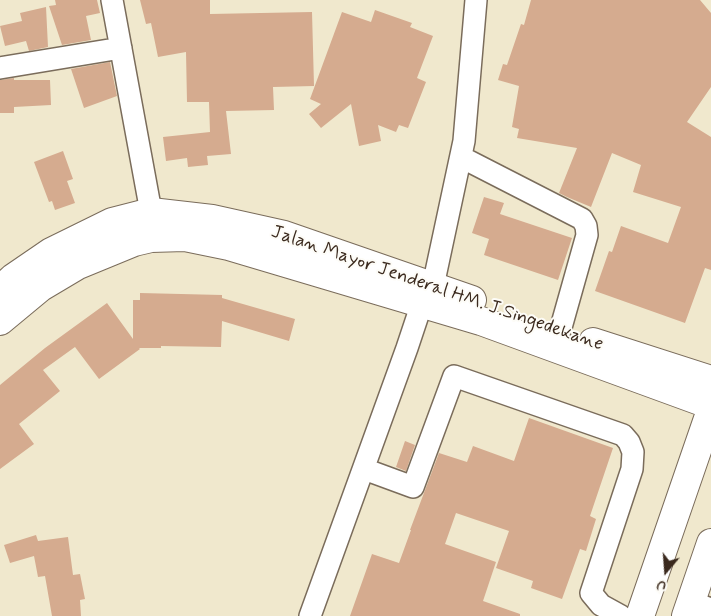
<!DOCTYPE html>
<style>
body{margin:0}
#map{position:relative;width:711px;height:616px;overflow:hidden;background:#f0e8cd;font-family:Mynerve,sans-serif}
canvas{display:block}
.north{position:absolute;left:641px;top:546px;width:50px;height:50px;-webkit-text-stroke:4px #fdfcf7;paint-order:stroke;rotate:198deg;font-size:14px;font-weight:700;line-height:20px;text-align:center;color:#3b2a1e}
.north::after{content:'';display:block;margin:auto;width:18px;height:22px;background:#3b2a1e;clip-path:polygon(50% 0,100% 100%,50% 72%,0 100%)}
</style>
<div id="map">
<canvas width="711" height="616"></canvas>
<div class="north">U</div>
</div>
<script>
const g = document.querySelector('canvas').getContext('2d');
g.lineJoin = 'round';
function fillPath(path, color) { g.fillStyle = color; g.fill(path, 'evenodd'); }
const poly = rows => new Path2D(rows.map(r => 'M' + r).join(''));
function trace(path, color, width, dash) { g.strokeStyle = color; g.lineWidth = width; g.lineCap = dash ? 'butt' : 'round'; g.setLineDash(dash || []); g.stroke(path); }
function label(font, color, halo, rows, align = 'center') {
  g.font = font + ' Mynerve,sans-serif'; g.lineWidth = 4; g.setLineDash([]); g.textBaseline = 'middle'; g.strokeStyle = halo; g.fillStyle = color; for (const [text, x, y, turn = 0] of rows) {
    g.save(); g.translate(x, y); g.rotate((+turn || 0) * Math.PI / 180); g.textAlign = isNaN(turn) ? turn : align; if (halo) g.strokeText(text, 0, 0); g.fillText(text, 0, 0); g.restore();
  }
}
fillPath(poly([
 [55,0,97,0,100,13,86,16,91,40,62,45,49,6,56,5],
 [140,0,210,0,210,14,312,12,314,86,273,87,274,110,226,111,231,154,207,156,208,165,188,167,187,158,166,161,163,137,210,132,209,102,187,102,186,52,158,57,151,23,146,24],
 [531,0,700,0,711,13,711,87,687,122,711,137,711,270,705,268,685,323,595,291,609,251,612,252,621,226,668,243,681,207,633,192,641,165,612,153,591,207,567,197,559,193,577,148,517,138,519,129,512,127,519,86,498,80,503,64,507,65,521,24,524,25],
 [46,7,48,47,29,51,26,41,5,46,0,26,22,21,20,13],
 [375,10,412,23,410,27,433,36,417,78,426,82,408,128,399,125,396,132,378,125,381,141,359,146,351,104,321,128,309,114,321,104,310,99,342,12,371,22],
 [110,62,117,96,84,108,71,69],
 [14,78,14,80,50,80,51,105,14,107,14,113,0,113,0,80],
 [63,151,73,179,67,181,75,203,55,210,52,201,49,202,34,162],
 [484,197,504,203,500,214,572,238,558,280,484,255,489,239,472,233],
 [140,293,222,295,222,298,295,319,289,341,222,321,221,347,161,346,161,348,139,348,140,349,99,379,75,347,43,370,60,391,19,424,34,444,0,469,0,385,45,348,107,303,133,339,133,300,140,300],
 [529,418,613,448,590,516,596,519,586,551,580,549,562,599,531,588,533,581,496,568,509,531,456,513,445,544,496,562,483,601,520,614,520,616,350,616,372,554,399,563,411,530,410,530,439,453,467,462,473,446,514,461],
 [405,441,415,445,406,471,396,467],
 [36,535,38,541,68,537,73,575,80,574,85,599,80,600,81,616,52,616,45,576,38,577,34,556,10,563,4,545]
]), '#d5ab8f');
const minor = poly([
 [112,0,151,212],
 [0,68,121,48],
 [461,157,582,219,586,226,587,235,560,331],
 [433,286,464,141,476,0],
 [364,469,413,487,454,376,623,435,629,442,633,452,632,469,591,593,601,605,621,616],
 [691,602,711,609],
 [310,616,407,348,422,303]
]);
const major = poly([
 [0,290,13,278,51,252,112,222,151,212,212,219,284,235,472,300],
 [0,321,41,287,78,265,134,242,151,238,185,237,229,246,481,321,711,405],
 [593,342,711,380],
 [640,616,711,410],
 [686,616,711,543]
]);
trace(minor, '#7a6c5b', 24);
trace(major, '#7a6c5b', 30);
trace(minor, '#fff', 21);
trace(major, '#fff', 28);
label('19px', '#3b2a1e', '#fdfcf7', [
 ["Jalan Mayor Jenderal HM. J.Singedekane",437,289,19]
]);
</script>
